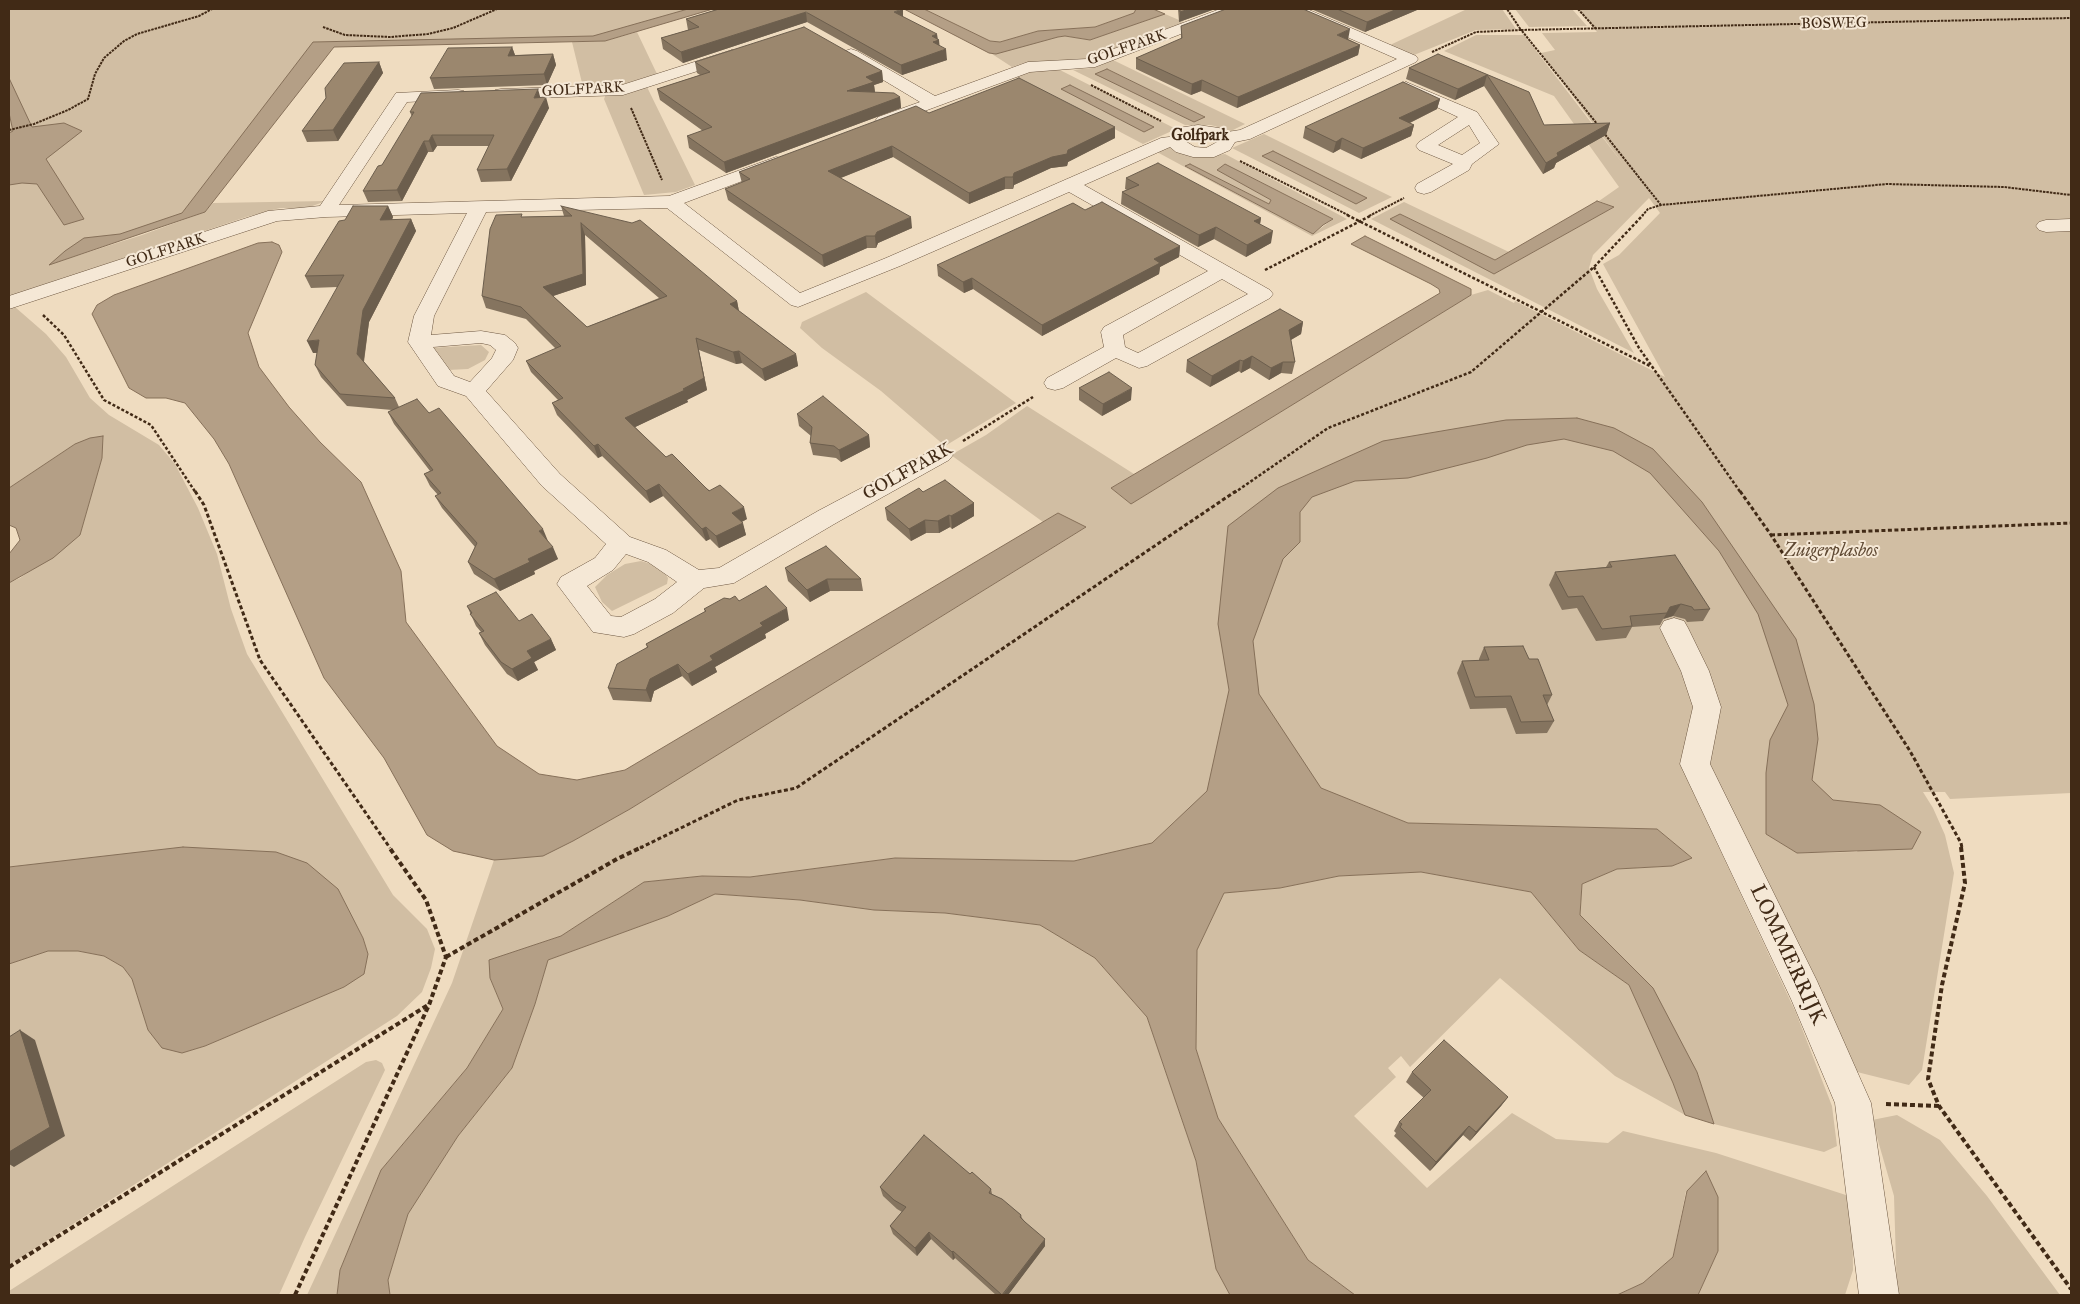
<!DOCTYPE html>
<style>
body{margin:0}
#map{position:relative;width:2080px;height:1304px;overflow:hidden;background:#efdcc0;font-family:"IM FELL Great Primer",serif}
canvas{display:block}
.frame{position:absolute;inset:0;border:10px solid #412a16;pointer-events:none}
</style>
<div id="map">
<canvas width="2080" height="1304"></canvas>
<div class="frame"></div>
</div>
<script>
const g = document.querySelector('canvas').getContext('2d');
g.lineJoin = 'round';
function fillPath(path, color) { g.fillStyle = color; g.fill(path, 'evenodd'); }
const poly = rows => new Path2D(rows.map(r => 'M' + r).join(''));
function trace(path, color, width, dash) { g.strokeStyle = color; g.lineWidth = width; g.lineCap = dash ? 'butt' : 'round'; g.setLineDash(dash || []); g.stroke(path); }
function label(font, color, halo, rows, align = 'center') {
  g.font = font + ' "IM FELL Great Primer",serif'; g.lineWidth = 4; g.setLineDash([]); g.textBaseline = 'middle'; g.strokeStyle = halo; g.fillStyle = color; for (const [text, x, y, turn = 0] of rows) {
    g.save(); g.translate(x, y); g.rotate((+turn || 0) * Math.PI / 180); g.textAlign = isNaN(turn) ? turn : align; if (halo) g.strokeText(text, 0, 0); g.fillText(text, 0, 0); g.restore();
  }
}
fillPath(poly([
 [9,9,688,9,593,37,316,42,182,214,51,264,142,235,205,212,213,203,326,201,307,208,280,208,246,217,9,297],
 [924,9,1136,9,1134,13,1095,27,1038,31,1000,42,990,41],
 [1467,9,1502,9,1516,29,1476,30,1414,55,1390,45],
 [1515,9,1572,9,1587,26,1529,27],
 [1578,9,2071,9,2071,793,1950,799,1945,792,1923,792,1933,808,1945,835,1954,873,1922,1070,1909,1085,1857,1072,1714,792,1693,792,1796,1013,1832,1106,1837,1146,1824,1152,1714,1124,1697,1072,1609,945,1580,915,1582,884,1617,869,1672,866,1692,858,1657,829,1408,823,1349,799,1175,821,1152,843,1074,861,895,858,750,877,702,876,644,882,561,936,490,960,490,978,503,1009,467,1068,381,1170,340,1270,337,1295,307,1295,452,983,494,860,508,859,573,841,630,809,1085,528,1058,513,1043,522,951,455,986,435,1027,406,1134,474,1111,488,1131,504,1471,295,1488,290,1514,303,1515,301,1665,377,1603,264,1619,255,1660,213,1649,198,1593,255,1589,268,1597,289,1634,353,1371,219,1404,202,1509,252,1495,260,1400,214,1494,274,1614,207,1599,201,1619,187,1554,96,1444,51,1476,35,1524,35,1623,164,1541,53,1555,50,1542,33,1597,32],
 [1833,800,1880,805,1857,852,1797,853,1766,834],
 [1165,14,1186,23,1087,60,1024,63,1012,67,992,54,1058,37,1065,36,1090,40],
 [637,32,657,74,617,86,583,87,572,42,605,41],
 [1113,60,1245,124,1231,131,1211,125,1185,125,1073,70,1092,68],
 [1107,69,1204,116,1204,117,1096,74],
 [1036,70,1060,70,1174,128,1174,130,1143,144,1014,76],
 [647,87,695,185,676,192,644,195,604,99,606,94],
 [1264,134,1392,197,1359,213,1232,148],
 [1169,147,1189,156,1206,157,1225,154,1347,219,1312,236,1157,152],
 [1190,164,1269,204,1271,200,1218,170,1225,164,1333,219,1313,234,1186,167],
 [866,292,943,349,1016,403,945,446,881,391,822,348,800,328,802,322],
 [15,307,46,334,66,357,90,398,109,415,159,445,175,464,198,508,217,554,231,609,247,654,393,895,427,929,435,949,431,968,422,992,397,1016,9,1265,9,964,48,951,78,951,104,956,123,967,132,979,148,1030,182,1053,205,1046,344,987,368,954,363,938,337,889,43,864,9,867,9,583,20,578,80,535,102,458,103,437,75,444,9,488,9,309],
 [481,345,489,352,485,360,468,369,448,370,430,348],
 [641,561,661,567,668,578,667,584,612,611,602,602,595,587,607,575,625,564],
 [1421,872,1531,892,1579,950,1629,985,1673,1083,1685,1115,1615,1076,1500,978,1410,1067,1401,1056,1388,1068,1396,1077,1354,1116,1427,1188,1512,1113,1556,1139,1608,1143,1623,1131,1716,1153,1852,1197,1853,1270,1845,1295,1698,1295,1718,1251,1686,1191,1673,1257,1643,1283,1617,1295,1355,1295,1308,1260,1218,1118,1196,1049,1197,950,1224,893,1280,888,1339,876],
 [715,894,800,900,874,910,945,913,1040,925,1095,958,1147,1017,1196,1161,1216,1269,1230,1295,390,1295,388,1280,408,1214,458,1136,512,1068,535,1004,548,960,668,916],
 [376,1060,382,1063,385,1070,305,1237,279,1295,9,1295,9,1291,366,1062],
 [1897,1115,1940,1140,1987,1196,2060,1295,1897,1295,1894,1196,1872,1120]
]), '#d1bea3');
const water = poly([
 [688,9,713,9,605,41,334,47,205,212,49,265,65,251,84,238,120,234,182,213,313,42,593,36,688,9],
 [904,9,924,9,990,41,1000,42,1038,31,1095,27,1134,13,1136,9,1153,9,1165,14,1090,40,1065,36,1058,37,996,54,989,53,904,9],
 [1107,69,1205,117,1194,122,1095,74,1107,69],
 [9,78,32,127,64,123,82,131,46,159,84,219,64,225,37,184,22,183,9,185,9,133,13,131,9,113,9,78],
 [1070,85,1154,127,1144,132,1061,89,1070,85],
 [1273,151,1367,198,1356,204,1262,156,1273,151],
 [1190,164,1269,204,1271,200,1217,170,1225,164,1333,219,1323,225,1313,234,1185,166,1190,164],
 [1597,201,1614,207,1494,274,1390,219,1400,214,1495,260,1597,201],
 [1365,236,1471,289,1471,295,1131,504,1111,488,1440,293,1439,289,1431,284,1351,244,1365,236],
 [272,242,279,245,282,252,248,333,259,367,289,407,320,442,361,482,401,571,406,622,497,746,539,774,577,780,625,770,1058,513,1086,527,630,809,573,841,543,856,508,859,494,860,453,851,427,835,384,758,324,678,229,464,214,439,185,403,166,398,146,398,129,388,92,314,97,305,114,295,258,243,272,242],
 [1577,418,1614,428,1653,449,1702,502,1796,639,1814,704,1818,739,1812,780,1833,800,1880,805,1921,832,1912,849,1797,853,1766,834,1766,773,1770,740,1788,705,1758,614,1719,551,1650,473,1613,451,1564,439,1527,445,1487,458,1408,478,1355,481,1312,497,1300,512,1300,542,1283,559,1253,641,1259,694,1321,788,1408,823,1657,829,1692,858,1672,866,1617,869,1582,884,1580,915,1653,988,1697,1072,1714,1124,1685,1115,1673,1083,1629,985,1579,950,1531,892,1421,872,1339,876,1280,888,1224,893,1197,950,1196,1049,1218,1118,1308,1260,1355,1295,1230,1295,1216,1269,1196,1161,1147,1017,1095,958,1040,925,945,913,874,910,800,900,715,894,668,916,548,960,535,1004,512,1068,458,1136,408,1214,388,1280,390,1295,337,1295,340,1270,381,1170,467,1068,503,1009,490,978,489,960,561,936,644,882,702,876,750,877,895,858,1074,861,1152,843,1207,791,1229,690,1218,624,1228,526,1278,488,1383,441,1506,420,1577,418],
 [103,436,102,458,80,535,53,558,9,583,9,554,20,540,16,528,9,525,9,488,75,444,90,438,103,436],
 [183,847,276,852,307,863,338,889,363,938,368,954,364,974,344,987,205,1046,182,1053,162,1048,148,1030,132,979,123,967,104,956,78,951,48,951,9,964,9,867,183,847],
 [1706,1171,1718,1197,1718,1251,1698,1295,1617,1295,1643,1283,1673,1257,1687,1191,1706,1171]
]);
fillPath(water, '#b49f86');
trace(water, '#867059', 1);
const minor = poly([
 [1220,9,1240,9,1238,12,1095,67,1030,72,884,126,878,125,875,121,878,117,920,102,845,57,843,54,845,51,851,49,857,51,935,96,1028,62,1087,59,1220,9],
 [1288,9,1307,9,1416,56,1418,59,1416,62,1250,139,1235,142,1230,150,1214,157,1193,157,1176,152,1170,147,1084,185,1270,290,1273,294,1270,298,1147,366,1139,368,1116,358,1063,388,1055,390,1047,388,1044,383,1047,378,1104,347,1101,332,1104,327,1208,271,1069,192,900,266,798,307,791,305,667,208,486,212,434,316,431,335,481,331,505,335,515,343,518,348,513,360,486,391,560,474,630,537,666,550,699,570,719,568,818,511,933,450,941,447,949,450,953,455,949,460,836,523,734,583,704,588,673,613,634,634,624,637,593,632,557,584,561,577,595,558,606,544,542,486,466,396,438,386,408,342,414,316,467,213,326,217,277,221,9,309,9,296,268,211,320,206,396,93,458,90,464,91,466,95,464,99,407,102,339,205,669,196,776,157,782,158,785,162,782,166,684,203,800,293,886,258,1161,138,1169,137,1178,128,1198,125,1219,128,1227,132,1240,130,1397,59,1290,12,1288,9],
 [1198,135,1209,137,1217,142,1206,148,1195,147,1185,141,1189,136,1198,135],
 [1222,279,1248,294,1138,353,1125,347,1123,335,1222,279],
 [481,343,490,345,496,350,492,358,470,382,454,376,433,347,481,343],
 [626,554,648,562,677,582,655,599,621,617,611,616,587,586,613,570,626,554],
 [732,50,738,52,740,55,738,58,623,95,501,99,495,98,493,94,495,90,501,89,622,85,732,50],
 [1406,82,1477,112,1499,144,1472,164,1469,170,1431,192,1424,194,1417,192,1415,188,1417,184,1453,164,1419,150,1416,146,1419,142,1458,117,1400,90,1398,87,1400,84,1406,82],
 [1469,125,1480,143,1462,155,1438,145,1469,125],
 [2071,219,2071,231,2046,232,2039,230,2036,226,2039,222,2046,220,2071,219],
 [1674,618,1684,621,1688,628,1709,671,1721,707,1710,764,1817,981,1871,1103,1899,1295,1859,1295,1835,1103,1791,999,1680,764,1693,707,1681,671,1660,628,1664,621,1674,618]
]);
trace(minor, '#6c5640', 1);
trace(poly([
 [1578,9,1596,29],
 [323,27,345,35,390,37,428,34,453,28,497,9],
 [1521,30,2071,18],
 [1522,31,1598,125],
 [1432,52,1476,32,1521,30,1507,9],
 [1091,85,1161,121],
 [631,108,662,180],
 [9,130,34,124,68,110,88,99,95,74,104,58,124,41,137,34,199,16,212,9],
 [1603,132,1661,205],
 [1240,161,1350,216],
 [1369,216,1404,198],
 [1642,216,1648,209,1661,205,1887,184,2004,187,2071,195]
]), '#412a16', 2, [2.5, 1]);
trace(poly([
 [1347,215,1650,366],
 [1594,267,1639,348,1741,493],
 [1265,270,1372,215],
 [43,315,64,335,104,400,151,425,196,493],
 [963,441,1033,397],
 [1234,493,1328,428,1471,372,1594,267,1643,215]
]), '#412a16', 2.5, [3, 2]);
trace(poly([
 [195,491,204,505,260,660,390,848],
 [1740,491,1771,535,1910,751,1961,843,1962,848],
 [1771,535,2071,523],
 [640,848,738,800,796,788,1236,491]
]), '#412a16', 3, [4, 2.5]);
trace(poly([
 [1961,847,1965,883,1942,985,1928,1079,1939,1106,2071,1289],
 [446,957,617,859,642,847],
 [1886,1104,1939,1106],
 [9,1267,428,1005],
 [295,1295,429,1005,446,957,426,900,389,847]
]), '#412a16', 4, [5, 3]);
fillPath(minor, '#f5e8d6');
fillPath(poly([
 [719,9,903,17,939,40,939,46,947,60,902,75,807,22,683,63,663,49,661,38,688,30,686,19],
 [1178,9,1215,9,1179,22],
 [1311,9,1417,9,1417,10,1365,32],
 [1181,26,1348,39,1360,45,1358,55,1237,108,1201,91,1191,95,1136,69,1136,58,1181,39],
 [512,47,515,55,553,54,556,65,547,85,434,89,430,78],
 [1438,54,1529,92,1544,125,1610,123,1606,135,1556,163,1554,168,1543,174,1484,86,1455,100,1406,79,1409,68],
 [379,62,383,73,338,141,307,142,302,131,326,98],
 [695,62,882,71,883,82,874,85,875,93,900,97,901,108,726,173,689,148,687,136,703,131,660,100,657,89,700,75,697,73],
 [540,98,549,108,511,181,481,182,477,170,489,146,437,146,433,152,428,152,402,201,368,202,363,191,382,165,412,117,410,112],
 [1440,99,1437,109,1410,123,1414,125,1411,136,1361,159,1340,149,1333,153,1303,138,1305,127],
 [929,113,1115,127,1115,138,1068,162,1067,166,1051,168,1014,185,1013,189,1005,189,969,204,893,157,841,178,912,228,878,243,876,248,867,248,824,267,728,200,725,189,742,183,739,172],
 [1126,178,1261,218,1260,224,1271,243,1246,257,1214,239,1198,247,1121,204,1122,192,1127,190,1125,189],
 [388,206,393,217,392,220,411,219,416,231,369,322,364,362,395,398,399,407,429,413,548,541,558,559,534,571,535,574,500,591,474,574,468,562,475,547,442,508,435,496,438,495,430,486,424,474,430,471,394,424,388,412,392,410,347,406,321,377,315,365,317,353,313,353,337,287,311,288,305,276,345,220],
 [561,206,737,301,739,311,796,354,798,366,765,381,742,363,736,364,699,350,707,390,687,400,688,402,635,427,666,457,747,519,742,522,746,535,719,548,710,539,706,541,663,496,650,503,602,456,598,458,557,415,552,403,558,400,531,372,526,361,556,349,526,319,486,308,482,296,523,217,564,216],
 [585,235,659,298,587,327,553,296,586,285],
 [1085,210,1180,246,1179,257,1160,267,1159,274,1042,336,973,289,964,293,938,276,937,265],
 [1303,322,1301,334,1291,340,1295,362,1292,374,1281,373,1269,380,1250,368,1241,373,1239,371,1210,387,1186,372,1187,360],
 [1079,388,1131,400,1102,416,1079,400],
 [797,414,869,435,870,447,841,462,836,458,813,455,810,443,811,436,799,426],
 [923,492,974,503,974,516,952,529,950,527,939,533,926,533,911,541,887,520,885,508],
 [1609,562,1710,609,1703,621,1687,622,1685,619,1673,616,1663,619,1660,625,1632,627,1626,638,1596,641,1577,608,1562,610,1549,585,1555,572,1606,567],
 [785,568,861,579,863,591,830,591,810,602,788,581],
 [739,601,789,620,765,634,766,638,715,667,717,672,692,686,682,676,654,691,651,702,613,700,608,688,647,647,646,644,705,612,704,609],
 [467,606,519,621,551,639,556,650,534,662,538,670,518,681,507,674,485,645,479,633,481,632,476,626],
 [1484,647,1529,659,1552,695,1547,705,1554,721,1547,733,1516,734,1506,708,1470,709,1457,673,1462,661,1479,661,1479,659],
 [1412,1072,1508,1097,1501,1106,1470,1141,1463,1135,1430,1171,1394,1136,1396,1133,1394,1131,1399,1122,1424,1098,1406,1082],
 [970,1174,991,1189,992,1194,1021,1215,1022,1218,1045,1246,1008,1295,996,1295,955,1258,953,1260,931,1239,917,1256,893,1234,890,1226,902,1212,897,1209,883,1196,880,1187]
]), '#85745f');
fillPath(poly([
 [903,9,903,19,894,12],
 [1189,9,1215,9,1179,22,1180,12],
 [1397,9,1417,9,1417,10,1365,32,1367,22],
 [806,12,807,22,683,63,681,52],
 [1350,29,1348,40,1337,35],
 [937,34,938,40,939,40,940,50,933,53,932,36],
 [1360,45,1358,55,1237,108,1238,97],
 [512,47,516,58,508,56],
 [946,49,947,60,902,75,901,65],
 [553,54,556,65,547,85,544,74],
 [379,62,383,73,338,141,333,130],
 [882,71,883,82,874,85,875,92,847,91,866,77],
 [1487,75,1484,86,1455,100,1458,89],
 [1202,80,1201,91,1191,95,1192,84],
 [538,89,541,100,534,98],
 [546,97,549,108,511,181,507,169],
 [900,97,901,108,726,173,724,162],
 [1440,99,1437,109,1397,129,1399,118],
 [1610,123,1606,135,1556,163,1554,168,1543,174,1546,163,1557,153],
 [1414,125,1411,136,1361,159,1363,148],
 [1115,127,1115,138,1068,162,1067,166,1051,168,1014,185,1013,189,1013,177,1014,173,1052,157,1068,150],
 [432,135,437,146,433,152,429,141],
 [1342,138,1340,149,1333,153,1336,142],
 [424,141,428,152,402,201,397,190],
 [892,146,893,157,830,182,828,171],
 [1005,177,1005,189,969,204,969,193],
 [388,206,393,217,386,232,380,220],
 [911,217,912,228,878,243,876,248,875,236,877,232],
 [1261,218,1259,230,1254,221],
 [411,219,416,231,369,322,363,366,357,354,363,310],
 [581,223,585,235,586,285,547,298,543,287],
 [1216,227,1214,239,1198,247,1199,235],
 [1273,231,1271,243,1246,257,1247,245],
 [866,236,867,248,824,267,822,255],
 [1180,246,1179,257,1160,267,1159,274,1042,336,1042,325,1154,259],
 [972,278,973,289,964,293,963,282],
 [737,301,739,312,730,304],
 [1303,322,1301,334,1287,342,1289,330],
 [696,338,707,390,687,400,688,402,629,430,625,418,683,389],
 [319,340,325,352,313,353,307,341],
 [739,351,742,363,736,364,733,352],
 [796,354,798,366,765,381,762,369],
 [1252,356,1250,368,1241,373,1243,361],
 [1240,360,1239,371,1210,387,1212,376],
 [1283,362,1281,373,1269,380,1271,368],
 [1132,388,1131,400,1102,416,1103,404],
 [869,435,870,447,841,462,839,450],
 [598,444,602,456,598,458,594,446],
 [659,484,663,496,650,503,646,491],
 [974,503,974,516,952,529,951,516],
 [744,507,747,519,735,525,732,513],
 [949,515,950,527,939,533,938,521],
 [925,520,926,533,911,541,909,529],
 [743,523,746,535,719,548,716,536],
 [706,527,710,539,706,541,702,529],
 [543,529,548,541,539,531],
 [553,547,558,559,534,571,535,574,500,591,494,579,528,559],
 [827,579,830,591,810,602,807,590],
 [1681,604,1673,616,1663,619,1660,625,1670,607],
 [787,608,789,620,765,634,766,638,715,667,717,672,692,686,688,674,710,656,760,623],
 [551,639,556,650,534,662,538,670,518,681,512,669,527,651],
 [678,664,682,676,654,691,651,702,646,690,650,679],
 [20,1030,35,1040,65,1136,14,1167,9,1164,9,1152],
 [1508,1097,1501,1106,1470,1141,1476,1132],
 [1469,1126,1463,1135,1430,1171,1436,1162],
 [929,1232,931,1239,917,1256,915,1248],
 [1045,1239,1045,1246,1008,1295,1003,1295],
 [953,1251,955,1258,953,1260,952,1252]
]), '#6c5e4d');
const building = poly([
 [719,9,902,9,894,12,937,34,932,36,939,40,933,42,946,49,901,65,806,12,681,52,661,38,699,27,686,19,719,9],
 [1180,9,1189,9,1180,12,1180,9],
 [1226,9,1303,9,1350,29,1337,35,1360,45,1238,97,1202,80,1192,84,1136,58,1182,38,1181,26,1226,9],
 [1337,9,1397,9,1367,22,1337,9],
 [804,27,882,71,866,77,874,82,847,91,894,93,900,97,724,162,687,136,712,127,657,89,710,72,695,62,804,27],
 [512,47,508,56,553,54,544,74,430,78,448,48,512,47],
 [1438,54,1529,92,1544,125,1610,123,1557,153,1558,156,1546,163,1487,75,1458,89,1409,68,1438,54],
 [379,62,333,130,302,131,326,98,325,88,344,63,379,62],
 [1019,78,1115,127,1068,150,1067,154,1052,157,1014,173,1013,177,1005,177,969,193,892,146,828,171,911,217,877,232,875,236,866,236,822,255,725,189,750,179,739,172,916,106,929,113,1019,78],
 [1403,82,1440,99,1399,118,1414,125,1363,148,1342,138,1336,142,1305,127,1403,82],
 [538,89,534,98,546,97,507,169,477,170,494,135,432,135,429,141,424,141,397,190,363,191,378,166,382,165,414,112,410,112,421,93,538,89],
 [1158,163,1261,218,1254,221,1273,231,1247,245,1216,227,1199,235,1122,192,1139,185,1126,178,1158,163],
 [1102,202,1180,246,1154,259,1160,263,1042,325,972,278,963,282,937,265,1073,203,1085,210,1102,202],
 [353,206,388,206,380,220,411,219,363,310,357,354,395,398,340,394,315,365,319,340,307,341,344,275,305,276,339,221,345,220,353,206],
 [561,206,632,223,640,220,737,301,730,304,796,354,762,369,739,351,733,352,696,338,704,378,683,389,685,390,625,418,666,457,672,454,709,491,720,485,744,507,732,513,743,523,716,536,706,527,702,529,659,484,646,491,598,444,594,446,552,403,563,398,526,361,561,346,521,307,482,296,490,229,496,215,522,214,521,217,572,216,561,206],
 [581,223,667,296,587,327,543,287,583,274,581,223],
 [1280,309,1303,322,1289,330,1295,362,1283,362,1271,368,1252,356,1243,361,1240,360,1212,376,1187,360,1280,309],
 [1109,372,1132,388,1103,404,1079,388,1109,372],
 [823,396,869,435,839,450,834,446,810,443,812,427,797,414,823,396],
 [417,399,429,413,439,408,543,529,539,531,553,547,528,559,530,562,494,579,468,562,477,543,435,496,441,493,424,474,433,470,388,412,417,399],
 [945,480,974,503,951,516,949,515,938,521,925,520,909,529,885,508,919,488,923,492,945,480],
 [826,546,861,579,827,579,807,590,785,568,826,546],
 [1675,555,1710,609,1694,610,1692,607,1681,604,1670,607,1667,613,1630,616,1632,626,1602,629,1583,596,1568,597,1555,572,1612,567,1609,562,1675,555],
 [766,586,787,608,760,623,763,626,710,656,713,660,688,674,678,664,650,679,646,690,608,688,617,664,648,647,646,644,706,611,704,609,724,598,730,599,735,596,739,601,766,586],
 [496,592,519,621,532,614,551,639,527,651,532,658,512,669,501,662,479,633,484,631,470,614,472,613,467,606,496,592],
 [1523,646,1529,659,1538,659,1552,695,1543,695,1554,721,1521,722,1511,696,1475,697,1462,661,1489,660,1484,647,1523,646],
 [20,1030,50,1127,9,1152,9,1037,20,1030],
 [1444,1040,1508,1097,1476,1132,1469,1126,1436,1162,1400,1127,1402,1124,1399,1122,1431,1090,1412,1072,1444,1040],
 [924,1135,970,1174,972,1172,991,1189,989,1193,1002,1199,1021,1215,1020,1217,1025,1222,1045,1239,1002,1295,953,1251,952,1252,929,1232,915,1248,890,1226,906,1207,894,1200,880,1187,924,1135]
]);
fillPath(building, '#9b876e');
trace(building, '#6c5e4d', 1);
label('15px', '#412a16', '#f5e8d6', [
 ["BOSWEG",1834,24,-1],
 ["GOLFPARK",1127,48,-19],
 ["GOLFPARK",583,90,-3],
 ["GOLFPARK",166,251,-18]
]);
label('bold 16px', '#412a16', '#f5e8d6', [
 ["Golfpark",1200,136]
]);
label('18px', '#412a16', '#f5e8d6', [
 ["GOLFPARK",908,472,-29]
]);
label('italic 18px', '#5e4832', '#f5e8d6', [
 ["Zuigerplasbos",1831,552]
]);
label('21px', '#412a16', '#f5e8d6', [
 ["LOMMERRIJK",1787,955,65]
]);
</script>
